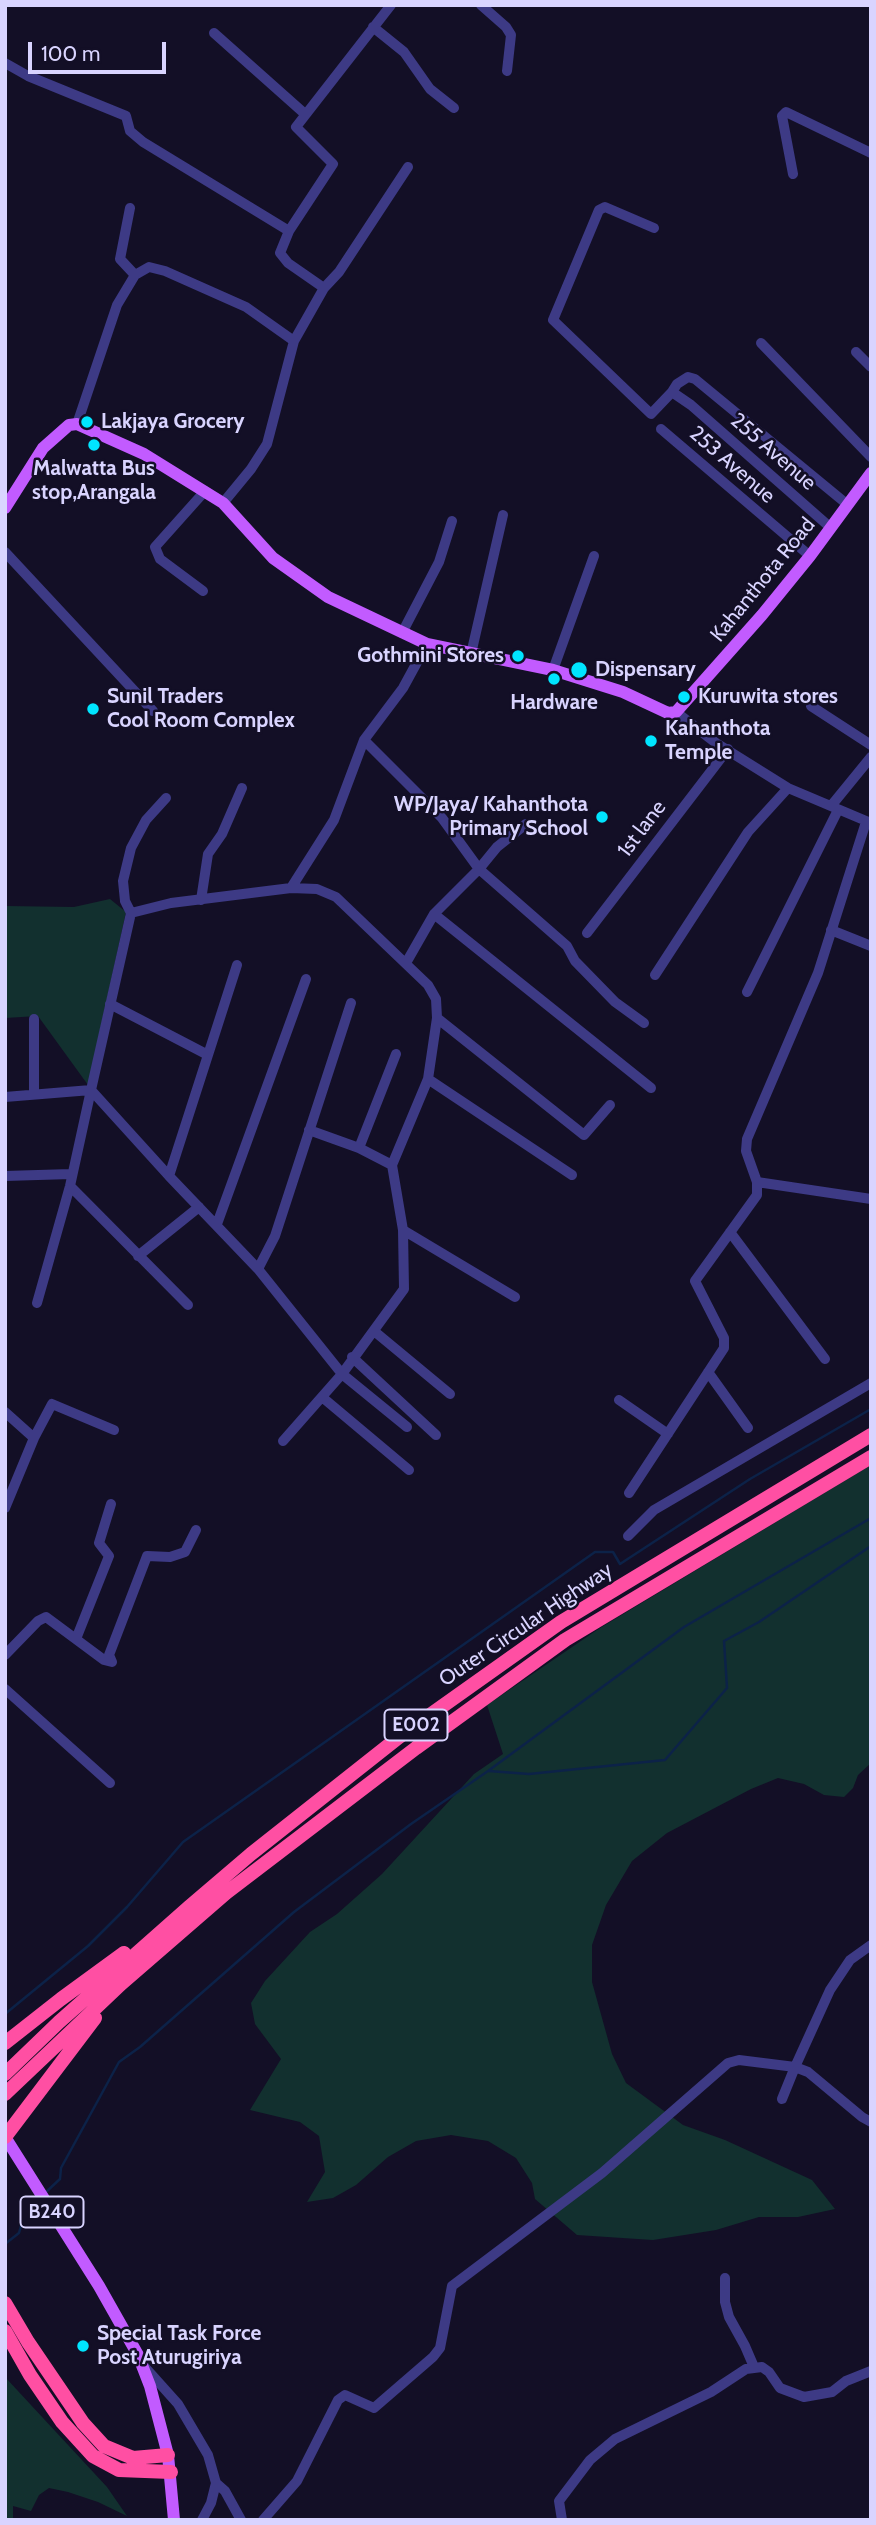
<!DOCTYPE html>
<style>
body{margin:0}
#map{position:relative;width:876px;height:2525px;overflow:hidden;background:#130f26;font-family:Cabin,sans-serif}
canvas{display:block}
.frame{position:absolute;inset:0;border:7px solid #d9d4ff;pointer-events:none}
.scale{position:absolute;left:28px;top:42px;width:138px;height:32px;box-sizing:border-box;border:4px solid #d9d4ff;border-top:0;padding-left:9px;font-size:21px;line-height:24px;white-space:nowrap;color:#d9d4ff;-webkit-text-stroke:5px #130f26;paint-order:stroke}
</style>
<div id="map">
<canvas width="876" height="2525"></canvas>
<div class="frame"></div>
<div class="scale">100 m</div>
</div>
<script>
const g = document.querySelector('canvas').getContext('2d');
g.lineJoin = 'round';
function fillPath(path, color) { g.fillStyle = color; g.fill(path, 'evenodd'); }
const poly = rows => new Path2D(rows.map(r => 'M' + r).join(''));
function trace(path, color, width, dash) { g.strokeStyle = color; g.lineWidth = width; g.lineCap = dash ? 'butt' : 'round'; g.setLineDash(dash || []); g.stroke(path); }
function label(font, color, halo, rows, align = 'center') {
  g.font = font + ' Cabin,sans-serif'; g.lineWidth = 5; g.setLineDash([]); g.textBaseline = 'middle'; g.strokeStyle = halo; g.fillStyle = color; for (const [text, x, y, turn = 0] of rows) {
    g.save(); g.translate(x, y); g.rotate((+turn || 0) * Math.PI / 180); g.textAlign = isNaN(turn) ? turn : align; if (halo) g.strokeText(text, 0, 0); g.fillText(text, 0, 0); g.restore();
  }
}
fillPath(poly([
 [110,899,126,912,88,1085,38,1016,5,1018,5,906,74,907],
 [871,1465,871,1763,858,1775,853,1788,844,1797,824,1795,804,1784,778,1778,751,1789,667,1833,632,1861,606,1905,592,1945,592,1982,612,2054,626,2083,683,2125,725,2140,812,2180,835,2209,798,2217,759,2217,716,2230,653,2240,577,2235,535,2199,532,2183,516,2158,488,2141,451,2135,416,2141,388,2157,356,2185,333,2198,307,2202,325,2172,319,2136,300,2122,250,2110,281,2059,255,2024,251,2003,265,1981,310,1932,337,1914,382,1874,474,1774,503,1754,487,1705,600,1628],
 [5,2377,107,2487,127,2516,98,2502,68,2492,49,2488,39,2495,31,2511,13,2506,13,2519,18,2520,5,2520]
]), '#12302f');
trace(poly([
 [489,1771,529,1774,665,1760,727,1688,724,1641,759,1622,871,1546],
 [5,2014,88,1946,127,1907,183,1842,595,1552,613,1552,620,1564,750,1479,871,1409],
 [46,2192,60,2179,61,2168,119,2062,140,2047,294,1912,411,1824,488,1771,684,1627,871,1518],
 [5,2244,19,2233,25,2211,38,2199]
]), '#0c2248', 2.5);
trace(poly([
 [481,5,506,27,511,35,507,71],
 [373,27,404,52,430,89,454,108],
 [214,33,305,114],
 [5,63,28,76,126,116,130,131,143,142,289,231,280,253,288,263,324,288,294,341,267,444,251,469,223,503],
 [793,174,782,116,786,112,871,153],
 [130,208,120,259,135,275],
 [654,228,605,207,599,210,553,320,651,414,672,392,691,405,831,528],
 [289,231,333,164,296,127,391,5],
 [324,288,339,272,408,167],
 [761,343,871,457],
 [856,352,871,367],
 [672,392,677,384,688,377,695,379,848,505],
 [77,424,117,305,135,275,149,267,165,271,246,307,294,341],
 [661,429,810,556],
 [5,552,153,711],
 [203,591,160,559,155,547,205,491],
 [402,633,439,562,452,521],
 [471,654,503,515],
 [553,670,594,556],
 [811,706,871,745],
 [676,712,716,743,788,788,871,823],
 [364,740,442,818,479,869,567,946,575,961,615,1002,644,1023],
 [831,806,871,757],
 [201,900,208,854,222,834,242,788],
 [131,913,125,901,123,881,131,848,146,820,166,798],
 [434,914,651,1088],
 [831,930,871,946],
 [587,933,728,749],
 [406,963,434,914,479,869,497,847,526,824],
 [655,975,748,832,788,788],
 [747,992,838,810],
 [110,1004,208,1055],
 [437,1018,584,1135,610,1105],
 [34,1019,34,1094],
 [428,1079,572,1175],
 [5,1097,91,1090,131,913,171,903,291,888,334,820,364,740,403,688,427,644],
 [309,1130,359,1148,396,1054],
 [359,1148,392,1165],
 [5,1176,71,1174],
 [169,1176,237,965],
 [757,1182,871,1199],
 [70,1186,188,1305],
 [217,1224,306,979],
 [403,1230,515,1297],
 [730,1232,825,1359],
 [138,1256,199,1207],
 [258,1269,275,1236,351,1003],
 [37,1303,70,1186,91,1090,169,1176,258,1269,342,1374,407,1427],
 [374,1331,450,1394],
 [352,1357,436,1435],
 [708,1372,748,1428],
 [322,1397,409,1470],
 [619,1400,668,1434],
 [5,1412,34,1438],
 [283,1441,342,1374,404,1289,403,1230,392,1165,428,1079,437,1018,436,999,428,985,336,897,317,889,291,888],
 [629,1493,724,1348,724,1338,695,1281,757,1195,757,1182,746,1151,747,1139,818,973,866,822],
 [5,1508,34,1438,52,1404,114,1430],
 [628,1536,654,1510,871,1383],
 [76,1639,109,1556,99,1543,111,1504],
 [5,1655,38,1621,46,1617,104,1660,112,1662,109,1655,147,1556,170,1557,185,1552,196,1530],
 [5,1689,110,1783],
 [871,1945,850,1960,830,1990,795,2067,808,2072,862,2117,871,2122],
 [725,2278,725,2302,729,2317,745,2346,754,2367],
 [143,2365,178,2404,208,2455,216,2483,211,2503,202,2520],
 [216,2483,225,2491,241,2520],
 [263,2520,297,2481,338,2400,345,2395,374,2408,433,2357,440,2348,452,2286,602,2173,728,2063,739,2060,795,2067,782,2099],
 [562,2520,559,2501,590,2460,615,2439,711,2392,746,2369,762,2367,769,2372,780,2388,804,2397,832,2392,846,2381,871,2371]
]), '#3d3a85', 10);
trace(poly([
 [5,508,43,448,69,425,77,424,144,454,223,503,273,558,328,597,427,644,553,670,623,692,668,713,676,712,762,615,810,556,871,473],
 [5,2137,99,2286,138,2355,150,2386,168,2455,174,2520]
]), '#c25bff', 12);
trace(poly([
 [5,2043,61,1999,124,1953],
 [5,2074,59,2022,189,1907,251,1854,399,1737,561,1622,871,1435],
 [5,2094,121,1984,226,1893,416,1748,565,1640,871,1457],
 [5,2137,95,2018],
 [5,2303,28,2342,83,2423,104,2446,133,2458,168,2455],
 [5,2331,30,2375,62,2422,93,2456,119,2470,171,2472]
]), '#ff4fa3', 14);
for (const [x, y, r, color] of [
 [87,422,7,"#00e5ff"],
 [94,445,7,"#00e5ff"],
 [518,656,7,"#00e5ff"],
 [579,670,9,"#00e5ff"],
 [554,679,7,"#00e5ff"],
 [684,697,7,"#00e5ff"],
 [93,709,7,"#00e5ff"],
 [651,741,7,"#00e5ff"],
 [602,817,7,"#00e5ff"],
 [83,2346,7,"#00e5ff"]
]) { const dot = new Path2D(); dot.arc(x, y, r, 0, 2 * Math.PI); g.fillStyle = color; g.fill(dot); trace(dot, '#130f26', 2.5); }
for (const [x, y, w] of [
 [416,1725,63],
 [52,2212,63]
]) { const box = new Path2D(); box.roundRect(x - w / 2, y - 15.5, w, 31, 5); g.fillStyle = '#130f26'; g.fill(box); trace(box, '#d9d4ff', 2); }
label('bold 19px', '#d9d4ff', null, [
 ["E002",416,1725],
 ["B240",52,2212]
]);
label('bold 21px', '#d9d4ff', '#130f26', [
 ["Lakjaya Grocery",101,422],
 ["Malwatta Bus",94,469,"center"],
 ["stop,Arangala",94,493,"center"],
 ["Gothmini Stores",504,656,"right"],
 ["Dispensary",595,670],
 ["Sunil Traders",107,697],
 ["Cool Room Complex",107,721],
 ["Kuruwita stores",698,697],
 ["Hardware",554,703,"center"],
 ["Kahanthota",665,729],
 ["Temple",665,753],
 ["WP/Jaya/ Kahanthota",588,805,"right"],
 ["Primary School",588,829,"right"],
 ["Special Task Force",97,2334],
 ["Post Aturugiriya",97,2358]
], 'left');
label('21px', '#d9d4ff', '#130f26', [
 ["255 Avenue",773,452,41],
 ["253 Avenue",732,465,41],
 ["Kahanthota Road",763,580,-51],
 ["1st lane",642,829,-53],
 ["Outer Circular Highway",526,1625,-34]
]);
</script>
